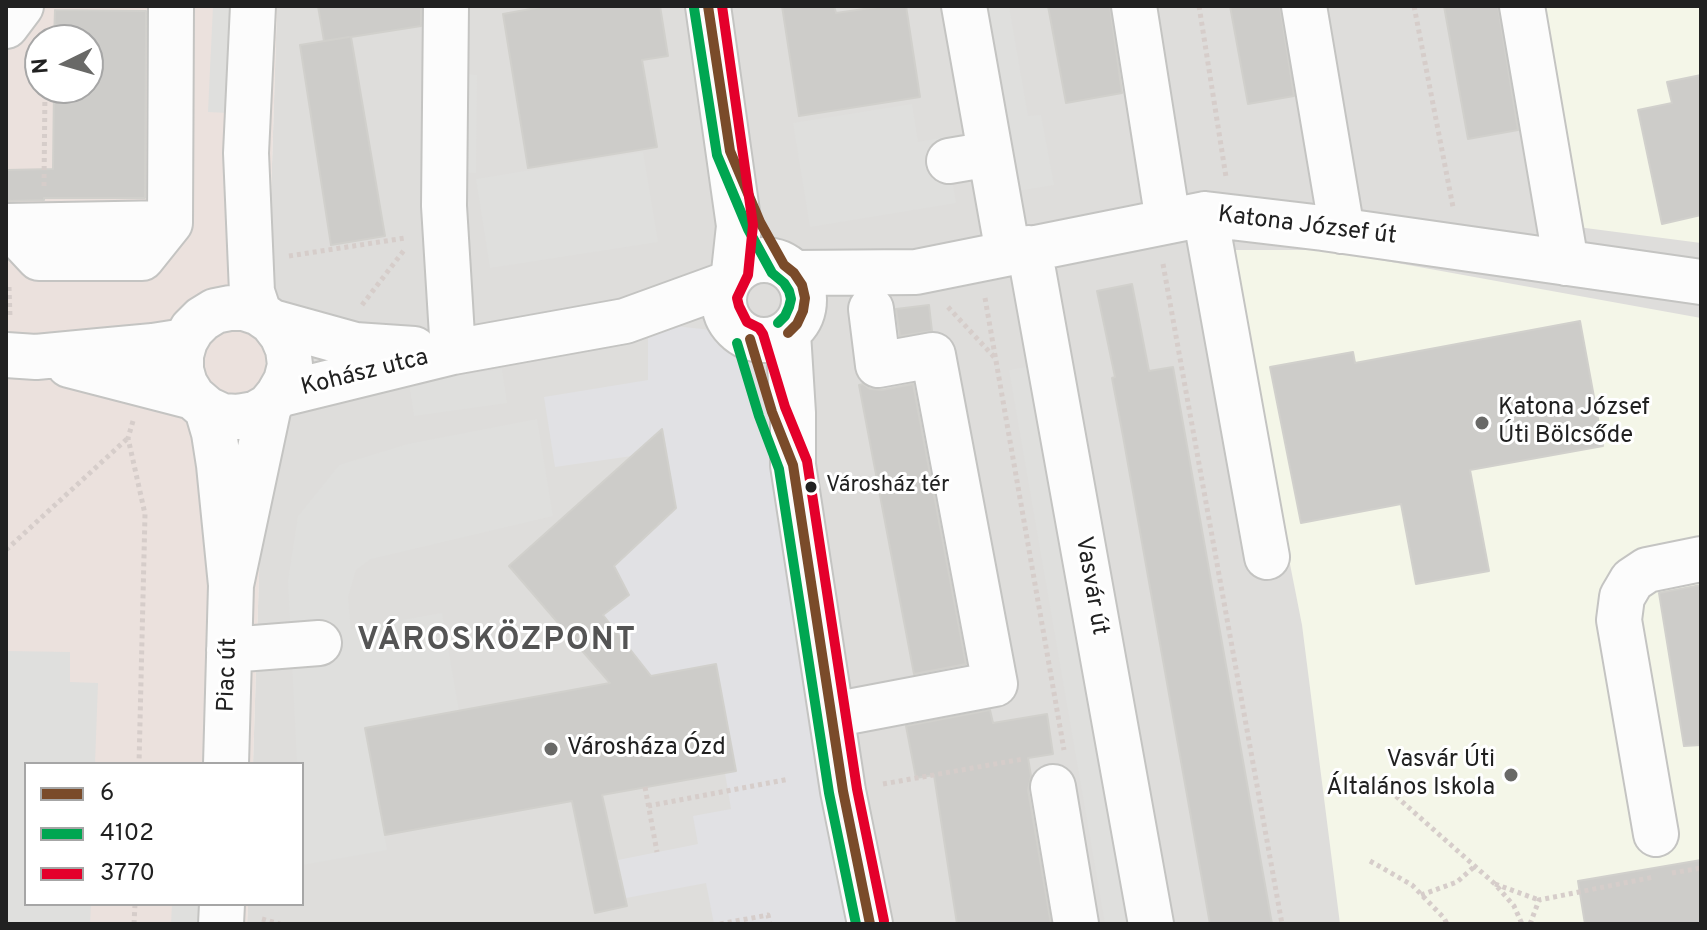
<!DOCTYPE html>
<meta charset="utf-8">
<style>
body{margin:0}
#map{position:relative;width:1707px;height:930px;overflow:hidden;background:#eeeeea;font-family:Overpass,sans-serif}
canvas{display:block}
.frame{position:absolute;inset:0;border:8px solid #212121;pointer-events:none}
.legend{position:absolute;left:24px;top:762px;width:280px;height:144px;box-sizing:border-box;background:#fff;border:2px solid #a6a6a6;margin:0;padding:10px 14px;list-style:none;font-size:24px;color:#212121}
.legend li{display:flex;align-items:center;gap:16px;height:40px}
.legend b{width:40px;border:2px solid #a6a6a6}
.north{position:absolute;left:24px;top:24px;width:80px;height:80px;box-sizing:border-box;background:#fff;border:2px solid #a6a6a6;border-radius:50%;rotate:265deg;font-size:22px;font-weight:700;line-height:32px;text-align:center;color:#212121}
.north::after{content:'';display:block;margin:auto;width:28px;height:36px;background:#696967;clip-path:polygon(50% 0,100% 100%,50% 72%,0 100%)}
</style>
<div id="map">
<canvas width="1707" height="930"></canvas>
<div class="frame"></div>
<ul class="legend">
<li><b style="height:10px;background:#7a4b2a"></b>6</li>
<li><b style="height:10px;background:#00a651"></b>4102</li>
<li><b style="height:10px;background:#e4002b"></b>3770</li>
</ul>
<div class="north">N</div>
</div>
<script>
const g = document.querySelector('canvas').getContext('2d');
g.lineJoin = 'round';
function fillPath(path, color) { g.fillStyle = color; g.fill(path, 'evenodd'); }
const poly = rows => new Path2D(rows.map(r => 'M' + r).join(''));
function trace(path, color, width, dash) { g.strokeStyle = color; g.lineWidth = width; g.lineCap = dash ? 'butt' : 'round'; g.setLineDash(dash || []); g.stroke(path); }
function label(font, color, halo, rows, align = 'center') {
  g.font = font + ' Overpass,sans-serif'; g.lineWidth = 6; g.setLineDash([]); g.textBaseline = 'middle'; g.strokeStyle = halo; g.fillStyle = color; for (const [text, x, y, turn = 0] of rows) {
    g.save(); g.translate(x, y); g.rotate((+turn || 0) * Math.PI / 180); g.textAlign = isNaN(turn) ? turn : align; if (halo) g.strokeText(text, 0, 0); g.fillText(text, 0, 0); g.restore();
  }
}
fillPath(poly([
 [277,6,1701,6,1701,924,247,924,248,904,302,904,302,764,253,764]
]), '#dedddb');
fillPath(poly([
 [6,6,277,6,253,764,26,764,26,904,248,904,247,924,6,924],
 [40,40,88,40,88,88,40,88]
]), '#ebe1dd');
fillPath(poly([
 [1541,6,1701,6,1701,243,1570,226],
 [1228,250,1325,250,1701,318,1701,924,1340,924,1302,625]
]), '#f4f6e8');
fillPath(poly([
 [213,6,253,6,247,114,208,112],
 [964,6,1009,6,1028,116,1041,115,1054,185,998,194],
 [446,73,477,75,476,173,444,172],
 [912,104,918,142,945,137,956,203,810,227,793,123],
 [643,152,658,242,490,268,476,179],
 [1050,363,1151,924,1105,924,1009,370],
 [502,369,507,403,414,416,409,382],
 [537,419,553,516,371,559,356,570,348,598,351,629,442,613,459,711,366,729,387,850,302,865,302,764,297,764,288,581,298,516,339,465,408,444],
 [6,651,70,652,70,682,98,683,95,764,26,764,26,904,91,904,90,924,6,924],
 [172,904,222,904,221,924,171,924]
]), '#dfdfdd');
fillPath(poly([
 [648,323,738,333,750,339,772,412,870,924,714,924,706,883,626,898,618,860,698,844,693,816,731,809,725,773,736,770,716,664,651,676,603,615,629,595,614,566,676,508,663,429,632,456,555,467,544,397,648,380]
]), '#e1e1e4');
const building = poly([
 [318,6,421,6,421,26,351,37,385,236,331,245,300,45,349,37,324,41,318,6],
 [547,6,660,6,668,56,642,60,657,147,528,168,503,14,547,6],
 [782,6,834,6,836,13,885,6,906,6,920,97,799,116,782,6],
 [1048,6,1110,6,1122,93,1066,103,1048,6],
 [1230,6,1280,6,1294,96,1248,104,1230,6],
 [1444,6,1498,6,1518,130,1468,139,1444,6],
 [55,10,146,11,145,198,44,198,44,200,6,201,6,170,53,169,54,88,88,88,88,40,54,40,55,10],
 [1701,75,1701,215,1662,224,1638,110,1672,103,1667,82,1701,75],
 [1132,284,1149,371,1173,367,1272,924,1210,924,1123,436,1112,378,1115,377,1097,291,1132,284],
 [929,305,932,331,900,336,896,309,929,305],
 [1580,321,1603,446,1470,470,1489,571,1416,584,1401,504,1301,523,1270,367,1353,352,1355,363,1580,321],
 [863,384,870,389,882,390,913,384,966,664,914,674,859,385,863,384],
 [662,429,676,508,614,566,629,595,603,615,651,676,716,664,736,771,602,795,627,906,595,913,572,801,385,835,365,728,610,683,509,566,662,429],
 [1701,585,1701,745,1684,746,1659,593,1701,585],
 [990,710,993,723,1047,714,1053,754,1028,758,1031,776,1028,790,1051,924,957,924,934,775,916,778,906,726,990,710],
 [1701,860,1701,924,1585,924,1578,881,1701,860]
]);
fillPath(building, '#cdccc9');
trace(building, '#d1d0cc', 2);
const minor = poly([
 [253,6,246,153,252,292,259,313],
 [446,6,444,206,453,352],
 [708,6,739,226,734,272],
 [964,6,1008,253],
 [1134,6,1168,221],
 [1304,6,1342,231],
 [1522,6,1566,263],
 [6,26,21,6],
 [949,161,990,154],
 [1205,214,1267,557],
 [6,226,170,223,171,6],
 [9,226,39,258,142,258,170,223],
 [1029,248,1151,924],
 '724 300a40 40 0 1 1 80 0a40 40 0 1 1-80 0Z',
 [794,273,916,272,1205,214,1323,228,1701,282],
 [272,322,355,345,414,349],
 [788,333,793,413,793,465,843,791,870,924],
 [6,355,36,357,99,351,153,346,185,341],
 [69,365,193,397],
 [278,395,453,352,625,321,727,284],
 [207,409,214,433,219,465,231,585,226,764],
 [231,585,269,406,278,395,286,381,290,365,288,349,282,335,272,322,259,313,244,308,230,308,215,311,202,319,192,329,185,341,181,355,181,370,185,384,193,397,207,409,222,416,238,417,255,414,269,406],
 [229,650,319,643],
 [832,715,995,684,933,355,878,365,871,309],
 [1053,787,1076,924],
 [1656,834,1619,620,1622,597,1632,580,1647,570,1701,559],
 [221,924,222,904]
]);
trace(minor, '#c4c4c2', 48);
trace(poly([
 [1199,6,1226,177],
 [1414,6,1453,207],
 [44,186,45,88],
 [289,256,405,238],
 [1163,264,1282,924],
 [9,287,10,317],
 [985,298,1064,750],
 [362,305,405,249],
 [948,307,995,358],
 [133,421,128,438,145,514,139,764],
 [6,550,129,437],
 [1372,775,1495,884,1514,906,1522,924],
 [883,784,1023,759],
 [645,787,657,852],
 [648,806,789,779],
 [1370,861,1412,885,1444,918,1447,924],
 [1672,873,1701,868],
 [1495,884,1539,900],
 [1421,895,1457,882,1475,866],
 [262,919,280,924],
 [134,924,135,904],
 [720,924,768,915,770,924],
 [1530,924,1539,900,1654,877]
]), '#d6cdca', 5, [4, 4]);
trace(minor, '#fcfcfc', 44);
trace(poly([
 [708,6,730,151,760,222,784,265,794,273,802,285,805,298,803,311,797,324,788,333],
 [750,339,772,412,793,465,843,791,870,924]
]), '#7a4b2a', 10);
trace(poly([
 [694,8,717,155,748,229,772,273,784,283,789,291,791,299,789,307,785,316,778,323],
 [737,343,759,416,779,469,829,793,856,924]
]), '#00a651', 10);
trace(poly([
 [722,6,753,225,748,275,737,298,739,306,747,322,759,328,763,334,785,407,807,461,857,789,884,921]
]), '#e4002b', 10);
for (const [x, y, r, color] of [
 [1482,423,8,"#696967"],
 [811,487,7,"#212121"],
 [551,749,8,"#696967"],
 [1511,775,8,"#696967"]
]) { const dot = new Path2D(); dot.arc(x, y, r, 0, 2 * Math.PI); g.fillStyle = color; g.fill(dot); trace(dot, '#fff', 3); }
label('22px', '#212121', '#fff', [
 ["Városház tér",826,487]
], 'left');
label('24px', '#212121', '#fff', [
 ["Katona József út",1307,227,7],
 ["Kohász utca",365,374,-14],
 ["Vasvár út",1090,586,80],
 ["Piac út",229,675,-88]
]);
label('24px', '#212121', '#fff', [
 ["Katona József",1498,409],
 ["Úti Bölcsőde",1498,437],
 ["Városháza Ózd",567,749],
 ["Vasvár Úti",1495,761,"right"],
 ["Általános Iskola",1495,789,"right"]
], 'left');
g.letterSpacing = '2px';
label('bold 32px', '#545454', '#fff', [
 ["VÁROSKÖZPONT",497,643]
]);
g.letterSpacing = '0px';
</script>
